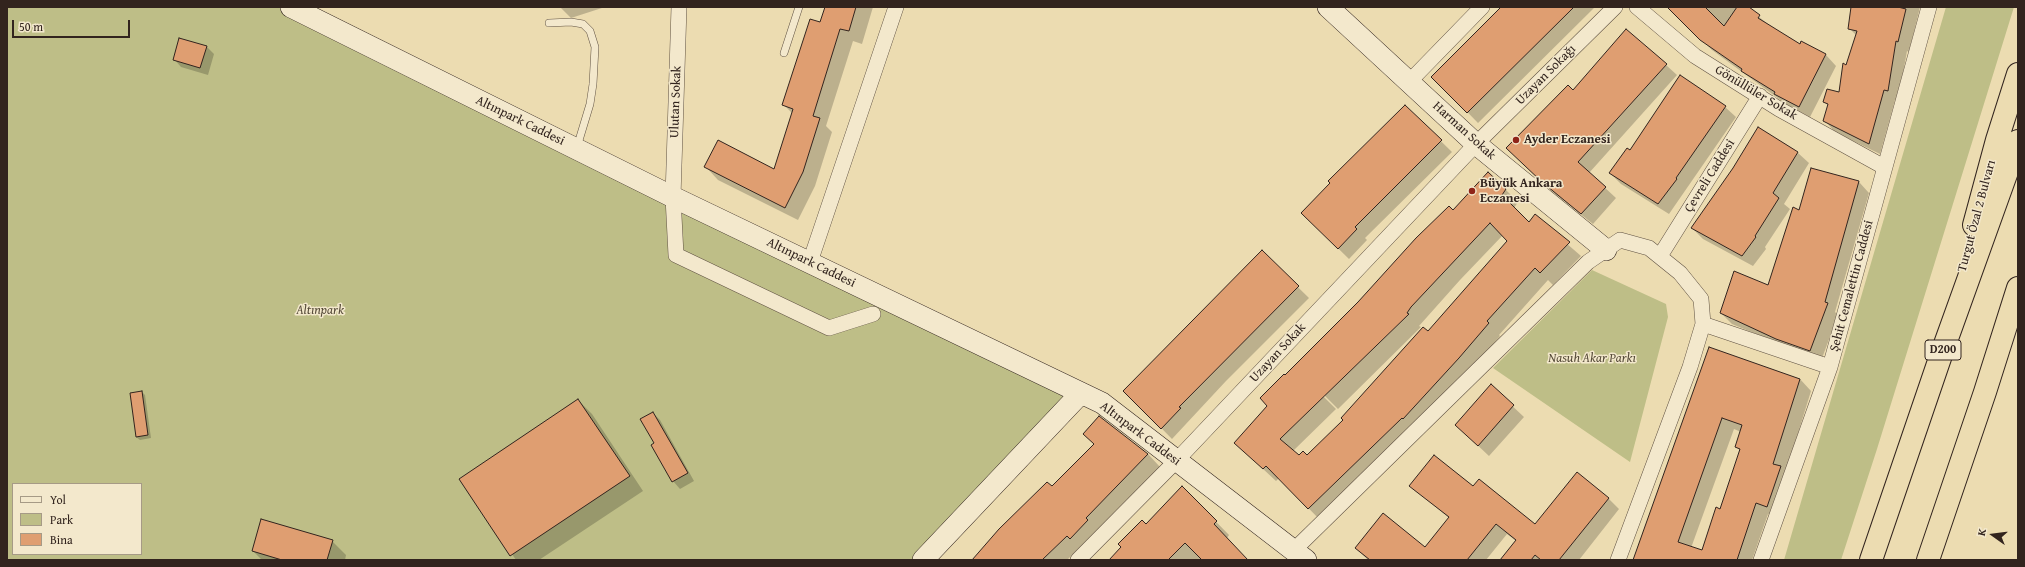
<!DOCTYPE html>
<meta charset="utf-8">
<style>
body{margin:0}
#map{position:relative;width:2025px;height:567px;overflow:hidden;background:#ecdcb1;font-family:"Gentium Book Plus",serif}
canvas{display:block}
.frame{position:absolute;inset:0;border:8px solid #32241e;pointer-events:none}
.legend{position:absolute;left:12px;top:483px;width:130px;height:72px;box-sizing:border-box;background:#f3e8cc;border:1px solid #a69a86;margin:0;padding:5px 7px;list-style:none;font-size:12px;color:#32241e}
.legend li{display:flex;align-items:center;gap:8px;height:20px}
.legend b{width:20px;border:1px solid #a69a86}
.north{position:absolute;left:1973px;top:515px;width:40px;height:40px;-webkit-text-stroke:3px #f3e8cc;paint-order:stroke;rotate:284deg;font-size:11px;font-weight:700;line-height:16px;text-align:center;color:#32241e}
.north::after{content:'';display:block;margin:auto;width:14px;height:18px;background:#32241e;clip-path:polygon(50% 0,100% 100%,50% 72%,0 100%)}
.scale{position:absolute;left:12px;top:20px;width:118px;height:18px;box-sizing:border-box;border:2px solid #32241e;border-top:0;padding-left:5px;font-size:12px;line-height:14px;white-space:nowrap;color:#32241e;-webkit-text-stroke:3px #f3e8cc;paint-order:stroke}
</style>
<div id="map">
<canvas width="2025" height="567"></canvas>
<div class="frame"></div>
<ul class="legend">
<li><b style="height:5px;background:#f3e8cc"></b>Yol</li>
<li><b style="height:11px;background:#bebe87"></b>Park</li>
<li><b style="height:11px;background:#df9e71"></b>Bina</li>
</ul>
<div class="north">K</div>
<div class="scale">50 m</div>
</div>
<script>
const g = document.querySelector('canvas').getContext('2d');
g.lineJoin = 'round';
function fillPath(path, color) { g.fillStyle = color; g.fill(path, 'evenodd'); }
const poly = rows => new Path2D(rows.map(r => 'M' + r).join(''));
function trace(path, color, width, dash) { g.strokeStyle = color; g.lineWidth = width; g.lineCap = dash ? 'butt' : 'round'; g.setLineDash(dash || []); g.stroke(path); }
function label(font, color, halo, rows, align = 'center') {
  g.font = font + ' "Gentium Book Plus",serif'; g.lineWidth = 3; g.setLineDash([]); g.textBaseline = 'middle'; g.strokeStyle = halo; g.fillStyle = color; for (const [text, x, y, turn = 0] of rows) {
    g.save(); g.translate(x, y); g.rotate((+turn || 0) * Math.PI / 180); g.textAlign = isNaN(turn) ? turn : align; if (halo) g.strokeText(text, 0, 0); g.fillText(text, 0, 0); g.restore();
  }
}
fillPath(poly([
 [7,7,291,7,1081,393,923,560,7,560],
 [13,484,141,484,141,554,13,554],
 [1946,7,2014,7,1877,449,1841,560,1784,560],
 [1592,270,1666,304,1668,317,1630,462,1493,368]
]), '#bebe87');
fillPath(poly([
 [560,7,605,7,571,18],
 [826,7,873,7,862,44,853,41,826,126,832,132,815,186,798,220,718,180,706,167,775,171,793,114,784,105,821,23],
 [1502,7,1595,7,1478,123,1433,77],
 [1668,7,1747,7,1769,25,1800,45,1802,42,1826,55,1836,66,1810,117,1786,104,1712,50],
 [1852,7,1920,7,1909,52,1907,51,1898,101,1895,100,1880,154,1835,132,1825,121,1829,106,1824,102,1840,93,1857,36,1849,28],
 [180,39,207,47,214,54,208,75,181,67,174,59],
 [1666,65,1677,75,1589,173,1616,198,1593,224,1554,193,1518,159,1573,91],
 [1405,106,1452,152,1365,238,1367,240,1349,259,1302,213],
 [1725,107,1736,117,1669,214,1621,184,1610,173,1631,151],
 [1759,129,1798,153,1809,163,1784,204,1790,209,1765,247,1766,249,1753,266,1703,239,1692,228,1734,168],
 [1811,169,1859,182,1869,193,1835,312,1838,315,1821,361,1732,324,1721,313,1769,286,1800,212],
 [1506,190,1518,202,1514,208,1530,223,1535,216,1581,256,1553,285,1548,280,1499,335,1500,336,1471,371,1321,521,1279,478,1276,481,1248,455,1268,406,1285,376,1453,211],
 [1503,235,1509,241,1428,333,1345,420,1307,457,1299,457,1293,451,1336,409,1321,394,1322,393,1338,409,1421,327,1419,326,1460,280],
 [1262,252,1309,298,1226,381,1172,439,1125,391],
 [1709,349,1800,379,1811,391,1786,472,1779,518,1768,514,1752,560,1633,560],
 [1734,429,1741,432,1736,447,1741,451,1720,510,1702,552,1691,548],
 [1491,386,1524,417,1489,456,1456,425],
 [142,392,145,395,151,438,140,440,136,437],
 [578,400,592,414,643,491,539,560,516,560,461,479],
 [653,413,660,420,694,481,680,489,673,481,652,445,655,443],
 [1148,454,1160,467,1097,531,1083,550,1080,547,1067,560,972,560,1052,488],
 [1411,486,1473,488,1535,526,1608,498,1619,509,1579,560,1501,560,1516,541,1507,534,1486,560,1368,560,1356,548,1425,548,1449,518],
 [1182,487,1229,535,1227,538,1247,560,1110,560,1146,526],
 [332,541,346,555,345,560,262,560,253,551]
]), '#0003');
const building = poly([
 [825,7,856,7,849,31,840,29,813,116,820,118,803,172,785,208,704,167,718,140,774,169,793,109,782,105,810,19,820,22,825,7],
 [1501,7,1574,7,1467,113,1431,77,1501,7],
 [1667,7,1705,7,1724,26,1737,7,1749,7,1760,15,1758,18,1800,44,1801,41,1826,54,1799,107,1774,94,1775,92,1741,71,1742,69,1700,40,1667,7],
 [1851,7,1898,7,1906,9,1898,42,1896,41,1888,91,1884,90,1869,144,1823,121,1828,104,1823,102,1827,89,1839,92,1843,63,1846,65,1857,31,1848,29,1851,7],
 [1626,29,1667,64,1578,162,1606,187,1581,214,1542,182,1506,148,1568,85,1573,90,1626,29],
 [179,38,207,46,200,68,173,60,179,38],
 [1680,75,1726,106,1676,178,1677,179,1658,204,1609,173,1627,148,1630,150,1680,75],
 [1405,105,1442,140,1355,227,1357,229,1338,249,1301,213,1330,183,1328,181,1405,105],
 [1758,127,1798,152,1773,193,1779,198,1755,236,1756,237,1742,256,1691,228,1733,168,1758,127],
 [1811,168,1859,181,1825,302,1828,303,1810,351,1776,339,1720,313,1734,271,1768,285,1793,207,1799,210,1811,168],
 [1488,172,1506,189,1502,195,1529,222,1535,214,1570,242,1540,273,1535,268,1487,321,1489,323,1459,358,1403,419,1402,418,1308,509,1266,466,1263,469,1234,443,1267,406,1260,398,1284,374,1285,375,1358,302,1416,238,1449,206,1453,210,1488,172],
 [1490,223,1507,241,1428,331,1423,327,1341,418,1343,420,1307,455,1303,451,1299,455,1280,439,1409,314,1407,313,1411,307,1490,223],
 [1262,250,1299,286,1179,407,1181,408,1161,429,1123,391,1262,250],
 [1709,347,1800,379,1773,464,1781,466,1767,507,1756,503,1737,560,1633,560,1709,347],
 [1722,418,1742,425,1735,447,1740,449,1720,509,1716,507,1702,550,1678,542,1722,418],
 [1491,384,1514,405,1478,446,1455,425,1491,384],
 [142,391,148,435,136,437,130,393,142,391],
 [578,399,630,476,510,556,459,479,578,399],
 [653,412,688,473,672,482,651,445,654,443,640,419,653,412],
 [1099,416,1148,454,1086,518,1088,520,1070,539,1067,536,1042,560,972,560,999,529,1047,482,1052,486,1094,444,1083,434,1099,416],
 [1434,455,1473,486,1479,479,1535,524,1577,472,1609,498,1559,560,1541,560,1535,555,1531,560,1500,560,1516,540,1496,524,1467,560,1370,560,1355,548,1383,513,1425,547,1449,517,1409,486,1434,455],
 [1182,486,1217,521,1214,524,1248,560,1202,560,1185,543,1168,560,1109,560,1121,547,1118,544,1142,520,1146,524,1182,486],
 [261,519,333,540,327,560,282,560,252,551,261,519]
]);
fillPath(building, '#df9e71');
trace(building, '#32241e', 1);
const lane = poly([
 [549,23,571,22,583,24,590,31,595,47,593,84,590,104,577,147],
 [784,53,799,7]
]);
const street = poly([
 [679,7,673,197,676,255,829,328,873,314],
 [1637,7,1695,56,1779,109,1884,167],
 [1410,81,1482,7],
 [1660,256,1760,96],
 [810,262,896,7],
 [1703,324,1830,367],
 [1293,551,1588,262,1620,240,1649,248,1680,273,1701,299,1703,324,1690,367,1618,560],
 [1078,560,1176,461,1476,144,1615,7],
 [1761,560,1830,367,1929,7]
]);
const secondary = poly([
 [291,7,673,197,1102,403,1306,560],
 [1328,7,1476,144,1606,250],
 [923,560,1081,393]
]);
const highway = poly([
 [1974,225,1997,140,2018,74],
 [1871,560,1940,358,2018,141],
 [1928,560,1985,392,2018,288]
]);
trace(lane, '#605243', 8);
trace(street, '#605243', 16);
trace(secondary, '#32241e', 22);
trace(highway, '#32241e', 24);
trace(lane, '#f3e8cc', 7);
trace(street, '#f3e8cc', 15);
trace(secondary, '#f3e8cc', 21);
trace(highway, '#ecdcb1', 22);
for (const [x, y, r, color] of [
 [1516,140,4,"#8f2418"],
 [1472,191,4,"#8f2418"]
]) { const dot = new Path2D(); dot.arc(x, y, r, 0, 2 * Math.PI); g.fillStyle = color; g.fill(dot); trace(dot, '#f3e8cc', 1.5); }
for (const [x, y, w] of [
 [1943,350,36]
]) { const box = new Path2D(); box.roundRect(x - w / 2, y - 10, w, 20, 3); g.fillStyle = '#f3e8cc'; g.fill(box); trace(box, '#32241e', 1); }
label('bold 12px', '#32241e', null, [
 ["D200",1943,350]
]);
label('13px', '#32241e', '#f3e8cc', [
 ["Uzayan Sokağı",1546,75,-45],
 ["Gönüllüler Sokak",1756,93,31],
 ["Ulutan Sokak",676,102,-88],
 ["Altınpark Caddesi",520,121,26],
 ["Harman Sokak",1464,131,42],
 ["Çevreli Caddesi",1710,176,-58],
 ["Turgut Özal 2 Bulvarı",1977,216,-75],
 ["Altınpark Caddesi",811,263,26],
 ["Şehit Cemalettin Caddesi",1852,286,-75],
 ["Uzayan Sokak",1278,353,-47],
 ["Altınpark Caddesi",1140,434,37]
]);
label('bold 13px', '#32241e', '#f3e8cc', [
 ["Ayder Eczanesi",1524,140],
 ["Büyük Ankara",1480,184],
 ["Eczanesi",1480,199]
], 'left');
label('italic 13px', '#554a38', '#f3e8cc', [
 ["Altınpark",320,311],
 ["Nasuh Akar Parkı",1592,359]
]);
</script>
